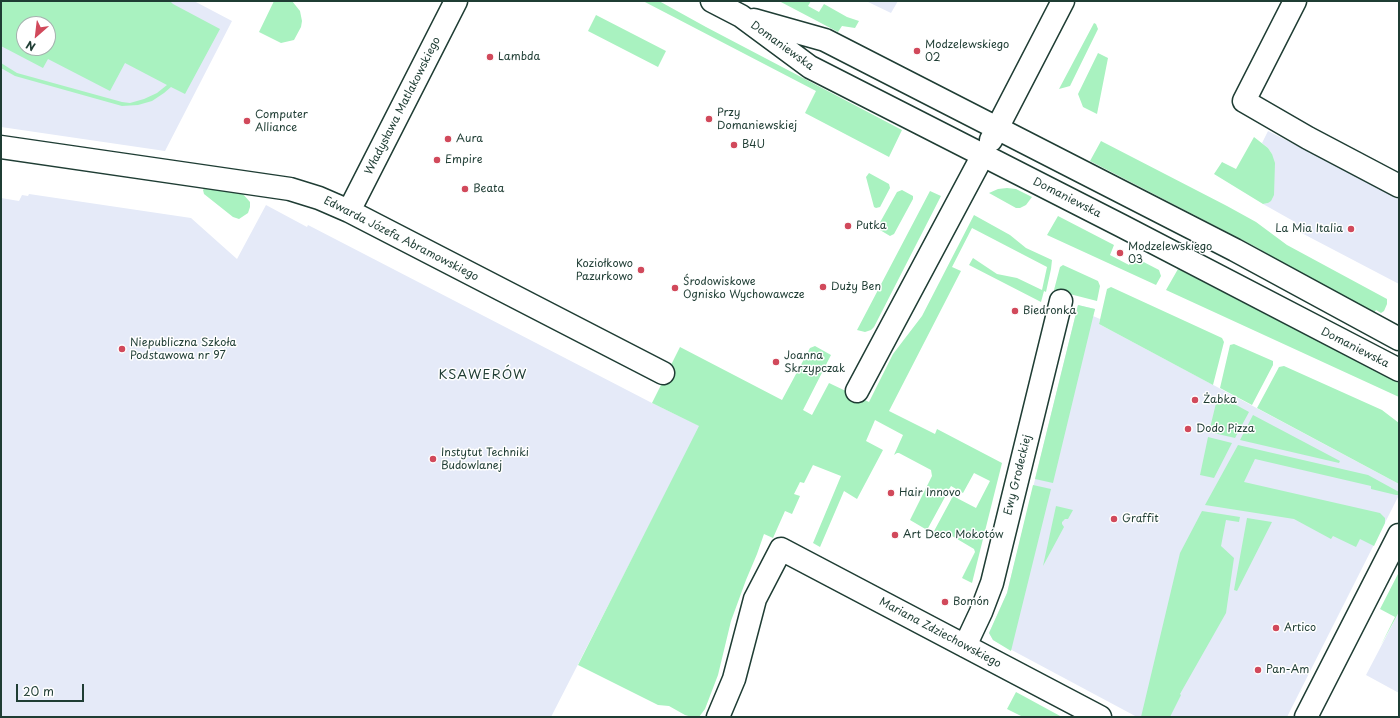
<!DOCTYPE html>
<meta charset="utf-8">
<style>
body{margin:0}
#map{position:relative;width:1400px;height:718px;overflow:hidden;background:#fff;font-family:"Playpen Sans",sans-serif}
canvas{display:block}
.frame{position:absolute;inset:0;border:2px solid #1f3d34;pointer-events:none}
.north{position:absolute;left:16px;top:16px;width:40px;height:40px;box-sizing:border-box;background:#fff;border:1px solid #a5b1ae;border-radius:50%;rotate:208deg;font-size:11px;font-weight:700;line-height:16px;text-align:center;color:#1f3d34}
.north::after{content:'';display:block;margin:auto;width:14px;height:18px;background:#d1495b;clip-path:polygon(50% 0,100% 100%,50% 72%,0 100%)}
.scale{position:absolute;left:16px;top:684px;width:68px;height:18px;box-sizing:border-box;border:2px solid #1f3d34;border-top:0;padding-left:5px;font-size:12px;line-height:14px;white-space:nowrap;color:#1f3d34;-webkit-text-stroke:3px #fff;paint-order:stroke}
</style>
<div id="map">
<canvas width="1400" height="718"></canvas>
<div class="frame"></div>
<div class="north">N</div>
<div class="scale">20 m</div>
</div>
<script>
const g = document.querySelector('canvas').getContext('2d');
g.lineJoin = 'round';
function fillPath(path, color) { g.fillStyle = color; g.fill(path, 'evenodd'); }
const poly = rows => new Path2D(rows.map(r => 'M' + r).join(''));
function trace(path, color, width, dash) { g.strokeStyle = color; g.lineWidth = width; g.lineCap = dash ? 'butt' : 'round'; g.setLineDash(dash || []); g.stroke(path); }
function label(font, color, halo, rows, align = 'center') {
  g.font = font + ' "Playpen Sans",sans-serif'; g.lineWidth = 3; g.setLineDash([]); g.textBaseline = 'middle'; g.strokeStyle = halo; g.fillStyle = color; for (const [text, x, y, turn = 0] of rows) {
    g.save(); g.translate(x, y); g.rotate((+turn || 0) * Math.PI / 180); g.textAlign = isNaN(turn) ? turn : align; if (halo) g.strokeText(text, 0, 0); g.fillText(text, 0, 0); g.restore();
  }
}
fillPath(poly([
 [1,1,194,1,232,21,165,151,1,127],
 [24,24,48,24,48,48,24,48],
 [866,1,898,1,891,13],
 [1268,131,1399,197,1399,284,1292,228,1295,222,1263,204,1268,203,1272,154,1268,148,1262,143],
 [29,194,191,218,237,259,266,205,307,227,308,225,652,403,700,426,551,717,1,717,1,198,19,201,22,195,28,196],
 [1078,305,1095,309,1093,316,1100,319,1099,324,1399,484,1399,495,1287,717,1137,717,993,640,989,633,1007,593],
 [1399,612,1399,693,1366,675]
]), '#e5eaf8');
fillPath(poly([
 [1,1,170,1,173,4,220,29,185,94,171,87,164,93,152,101,138,105,122,106,15,76,1,68,1,63,17,73,122,102,130,103,144,99,157,93,167,85,125,63,110,91,48,59,43,68,1,46],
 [24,24,48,24,48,48,24,48],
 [274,1,292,1,300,11,302,21,301,27,294,40,281,43,259,32],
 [643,1,659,1,706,27,902,130,889,157,805,113,816,91],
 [779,1,811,1,808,6,819,12,824,4,847,17,859,21,855,28,842,26,838,32],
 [596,15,666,51,658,67,588,31],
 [1094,23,1096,24,1098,29,1070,86,1059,89],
 [1098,53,1108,58,1097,114,1083,107,1078,94],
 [1254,137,1268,148,1272,154,1275,163,1274,195,1271,201,1268,203,1263,204,1214,174,1222,162,1236,169],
 [1101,141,1227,206,1256,222,1287,245,1387,299,1387,304,1384,311,1381,313,1376,310,1372,316,1256,247,1090,161],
 [869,173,889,184,890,188,880,207,876,208,874,207,866,177],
 [205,187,238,192,243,194,250,202,250,207,248,213,239,219,233,217,204,194,203,190],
 [1007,188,1016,189,1032,197,1026,205,1020,208,1016,208,989,193,998,189],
 [902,190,913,196,913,199,894,234,890,236,880,230,878,226,897,192],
 [930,191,941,196,874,327,871,330,865,332,857,330],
 [974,215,1010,235,1026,248,1052,260,1051,269,1046,292,1044,291,1041,302,969,265,973,258,997,274,1017,278,1042,290,1047,267,972,228,952,267,961,271,889,411,935,434,937,429,1002,463,972,583,962,578,975,552,974,549,947,533,943,533,941,537,933,533,953,496,976,508,990,481,974,473,963,493,951,486,927,530,910,520,932,476,931,470,899,453,897,453,894,455,903,435,875,420,866,441,883,450,857,499,844,491,820,547,813,543,841,476,813,465,804,483,800,482,794,494,800,496,792,514,785,511,773,538,764,534,757,554,746,580,731,621,718,675,705,709,699,717,692,717,685,715,669,706,658,705,578,665,699,426,652,403,680,347,782,400,810,348,815,346,831,355,803,410,812,415,829,383,869,402,893,354,922,316],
 [1058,216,1114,245,1110,255,1129,265,1134,257,1159,270,1161,276,1156,285,1047,235],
 [1063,265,1098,281,1100,286,1097,301,1054,290,1060,267],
 [1178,269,1399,383,1399,397,1166,290],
 [1111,287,1222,338,1224,342,1213,385,1099,324,1107,289],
 [1078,305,1095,309,1053,483,1035,479],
 [1234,344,1273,361,1273,365,1252,405,1220,388,1230,345],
 [1284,366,1382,410,1399,423,1399,484,1257,408,1279,367],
 [1218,395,1249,412,1235,438,1209,432],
 [1253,415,1340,461,1339,463,1240,440],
 [1208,437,1232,443,1214,478,1200,475],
 [1238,445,1368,475,1399,492,1399,495,1396,495,1371,489,1371,486,1255,459,1244,482,1380,513,1385,518,1385,523,1374,546,1360,539,1356,547,1333,536,1331,539,1294,519,1205,505],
 [1033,485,1051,489,1011,651,993,640,989,633,1007,593],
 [1056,506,1073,510,1068,519,1065,519,1062,522,1062,524,1064,527,1043,566],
 [1202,511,1240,517,1239,522,1226,520,1221,546,1234,558,1226,613,1180,694,1181,695,1170,717,1141,717,1180,553],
 [1247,518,1272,522,1237,591,1234,590],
 [1399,572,1399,612,1381,645,1395,617,1380,609],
 [1016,692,1062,717,1023,717,1007,709]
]), '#a9f2c0');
const street = poly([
 [1295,1,1244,101,1308,138,1399,186],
 [1,147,290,189,319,198,349,211,663,373],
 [349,211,456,1],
 [857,391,983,155],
 [965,646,981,612,992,583,1061,301],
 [718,717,734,679,755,599,781,549,1100,717],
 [1306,717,1399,535]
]);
const secondary = poly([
 [712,1,741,16,810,67,1122,226,1399,370],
 [754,20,825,40,1235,250,1399,339],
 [991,140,1063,1]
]);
trace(street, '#1f3d34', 25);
trace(secondary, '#1f3d34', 25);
trace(street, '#fff', 22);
trace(secondary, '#fff', 22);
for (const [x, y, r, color] of [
 [917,51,4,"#d1495b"],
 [490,57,4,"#d1495b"],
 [709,119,4,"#d1495b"],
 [247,121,4,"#d1495b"],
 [448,139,4,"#d1495b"],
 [734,145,4,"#d1495b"],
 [437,160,4,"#d1495b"],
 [465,189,4,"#d1495b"],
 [848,226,4,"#d1495b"],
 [1351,229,4,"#d1495b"],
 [1120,253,4,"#d1495b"],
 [641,270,4,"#d1495b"],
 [823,287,4,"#d1495b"],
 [675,288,4,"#d1495b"],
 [1015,311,4,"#d1495b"],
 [122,349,4,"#d1495b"],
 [776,362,4,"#d1495b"],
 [1195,400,4,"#d1495b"],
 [1188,429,4,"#d1495b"],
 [433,459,4,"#d1495b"],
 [891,493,4,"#d1495b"],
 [1114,519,4,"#d1495b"],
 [895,535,4,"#d1495b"],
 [945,602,4,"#d1495b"],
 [1276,628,4,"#d1495b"],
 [1258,670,4,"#d1495b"]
]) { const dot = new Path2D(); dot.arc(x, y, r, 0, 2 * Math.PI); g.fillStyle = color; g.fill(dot); trace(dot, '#fff', 1.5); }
label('11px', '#1f3d34', '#fff', [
 ["Modzelewskiego",925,45],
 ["02",925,58],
 ["Lambda",498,57],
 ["Przy",717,113],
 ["Domaniewskiej",717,126],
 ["Computer",255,115],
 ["Alliance",255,128],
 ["Aura",456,139],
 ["B4U",742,145],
 ["Empire",445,160],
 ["Beata",473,189],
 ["Putka",856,226],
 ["La Mia Italia",1343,229,"right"],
 ["Modzelewskiego",1128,247],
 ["03",1128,260],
 ["Koziołkowo",633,264,"right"],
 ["Pazurkowo",633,277,"right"],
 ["Środowiskowe",683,282],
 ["Ognisko Wychowawcze",683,295],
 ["Duży Ben",831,287],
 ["Biedronka",1023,311],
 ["Niepubliczna Szkoła",130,343],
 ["Podstawowa nr 97",130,356],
 ["Joanna",784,356],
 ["Skrzypczak",784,369],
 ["Żabka",1203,400],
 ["Dodo Pizza",1196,429],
 ["Instytut Techniki",441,453],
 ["Budowlanej",441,466],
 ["Hair Innovo",899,493],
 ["Graffit",1122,519],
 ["Art Deco Mokotów",903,535],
 ["Bomón",953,602],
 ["Artico",1284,628],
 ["Pan-Am",1266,670]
], 'left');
label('11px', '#1f3d34', '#fff', [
 ["Domaniewska",782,46,36],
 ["Władysława Matlakowskiego",403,106,-63],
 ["Domaniewska",1067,198,27],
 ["Edwarda Józefa Abramowskiego",401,239,27],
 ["Domaniewska",1355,348,27],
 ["Ewy Grodeckiej",1018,475,-76],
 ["Mariana Zdziechowskiego",940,633,28]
]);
g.letterSpacing = '1px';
label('13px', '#1f3d34', '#fff', [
 ["KSAWERÓW",483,375]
]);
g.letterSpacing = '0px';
</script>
